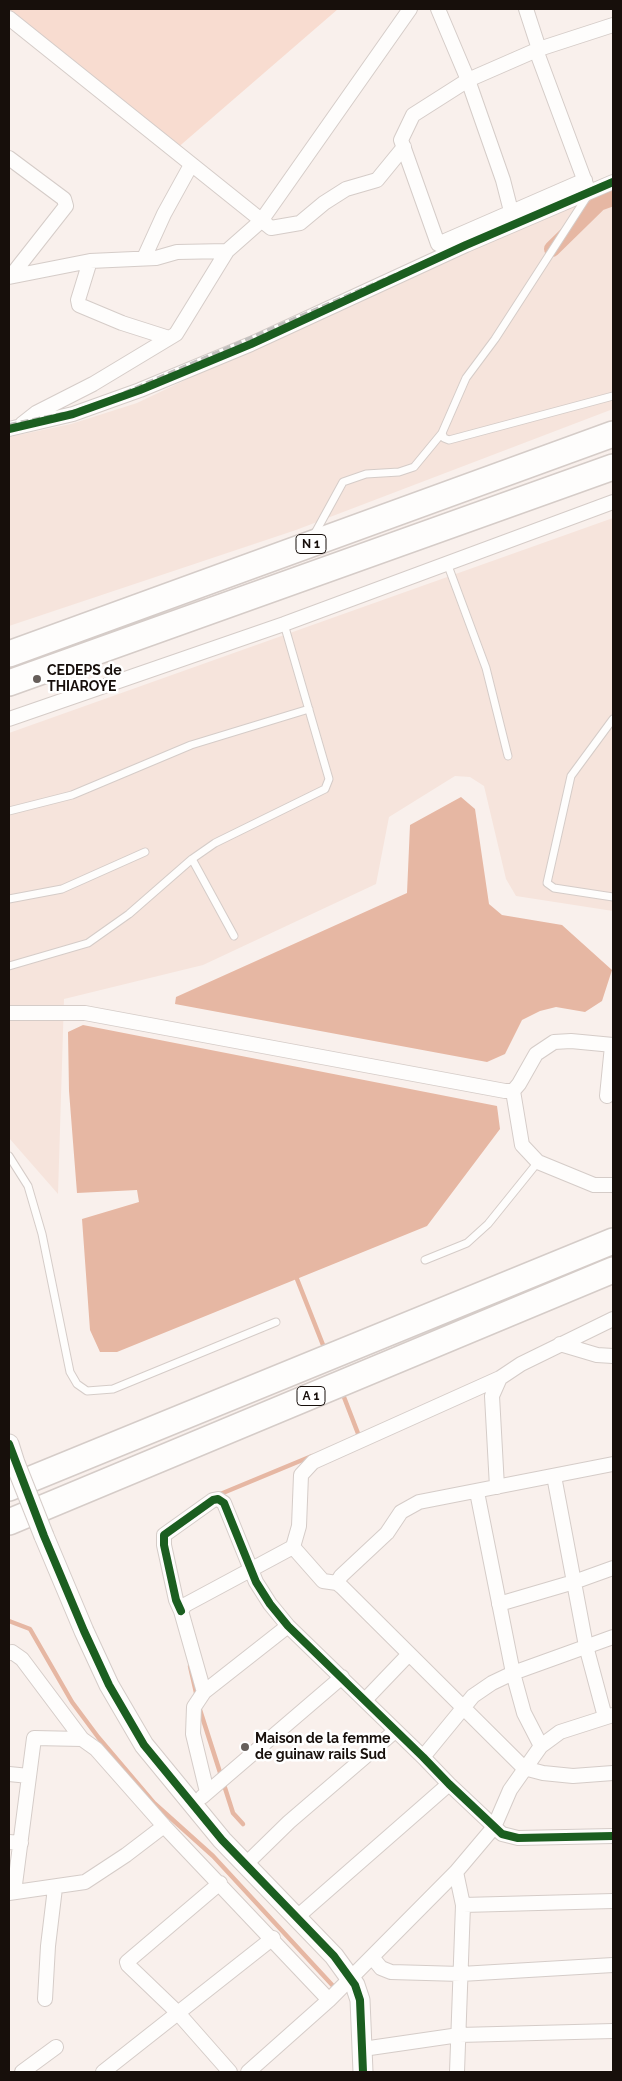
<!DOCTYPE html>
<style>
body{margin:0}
#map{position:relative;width:622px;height:2081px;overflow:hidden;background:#f9f0ec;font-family:Raleway,sans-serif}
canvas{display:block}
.frame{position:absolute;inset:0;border:10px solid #170f0b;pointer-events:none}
</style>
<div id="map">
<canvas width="622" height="2081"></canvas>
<div class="frame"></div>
</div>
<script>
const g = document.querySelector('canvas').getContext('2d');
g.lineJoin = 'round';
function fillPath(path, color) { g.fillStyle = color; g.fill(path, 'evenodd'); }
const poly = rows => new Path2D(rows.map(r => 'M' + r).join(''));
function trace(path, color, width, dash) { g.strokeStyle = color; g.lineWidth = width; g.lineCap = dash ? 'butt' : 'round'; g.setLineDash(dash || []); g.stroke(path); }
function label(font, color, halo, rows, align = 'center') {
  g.font = font + ' Raleway,sans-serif'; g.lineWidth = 5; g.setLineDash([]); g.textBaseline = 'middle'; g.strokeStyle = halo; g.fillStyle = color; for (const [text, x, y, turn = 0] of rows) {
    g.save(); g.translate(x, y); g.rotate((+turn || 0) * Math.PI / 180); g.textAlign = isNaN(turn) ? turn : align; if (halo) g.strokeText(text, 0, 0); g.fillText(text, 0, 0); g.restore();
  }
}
fillPath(poly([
 [613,176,613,409,296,530,9,626,9,437,71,424,137,403],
 [613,518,613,911,516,896,506,879,484,786,470,777,455,776,389,817,376,884,203,965,64,999,58,1194,9,1138,9,733]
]), '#f6e4dc');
fillPath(poly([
 [9,9,338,9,175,150]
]), '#f8dcd0');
fillPath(poly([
 [461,797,475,809,489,904,502,915,562,925,612,970,602,1001,585,1012,556,1007,540,1011,522,1020,505,1054,487,1062,175,1004,176,997,407,893,410,825],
 [83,1025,497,1106,500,1129,427,1226,117,1352,100,1352,90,1330,82,1219,139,1202,137,1190,77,1193,69,1091,68,1032]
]), '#e6b7a3');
trace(poly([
 [297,1279,325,1350],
 [342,1392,359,1436,356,1437],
 [218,1495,312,1456],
 [9,1621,30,1629,72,1702,98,1737,154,1803,213,1856,334,1987,333,1990],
 [190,1666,197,1697],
 [200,1710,233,1813,243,1824]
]), '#e6b7a3', 4.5);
trace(poly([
 [552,249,599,203,613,198]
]), '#e6b7a3', 16);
const lane = poly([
 [588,195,495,339,466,378,442,433,444,438,449,440,613,396],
 [314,535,343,482,366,474,399,472,414,467,442,433],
 [447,563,486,668,508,756],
 [613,719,571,776,547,883,554,888,613,897],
 [9,811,72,795,191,745,309,709],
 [192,859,234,936],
 [9,899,62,889,145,852],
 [9,966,88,943,129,914,192,859,215,843,325,789,329,779,284,624],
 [9,1156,28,1186,42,1234,70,1372,77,1384,87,1391,113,1389,276,1322],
 [425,1260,467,1243,488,1224,538,1162]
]);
const street = poly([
 [438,9,468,80,503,180,513,219],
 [526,9,539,49],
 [9,18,271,228,300,223,324,203,346,189,377,180,404,147],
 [536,50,587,187],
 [9,158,64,199,66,206,11,276],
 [585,180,438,244,401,140,413,115,468,80,539,49,613,25],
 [144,258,164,214,191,165],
 [90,261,78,300,79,305,122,323,169,338],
 [9,277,90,261,156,258,177,252,227,251,261,221,410,9],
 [22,424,36,413,93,384,176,334,227,251],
 [9,429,73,414,140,390,251,344,466,245,613,182],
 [9,719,284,624,613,502],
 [9,1013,85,1013,505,1091,513,1091,519,1084,536,1054,554,1042,571,1041,613,1045],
 [513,1091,522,1145,538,1162,594,1185,613,1185],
 [607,1096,612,1046],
 [560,1344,597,1355,613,1356],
 [554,1476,586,1646,605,1717],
 [497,1487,492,1396,500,1378,521,1364,613,1319],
 [477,1492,513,1673,524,1713,541,1746],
 [293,1547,323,1581,337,1583,342,1587,524,1768,543,1773,573,1776,613,1773],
 [337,1583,341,1576,387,1533,401,1512,419,1502,613,1464],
 [499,1604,574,1582,613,1568],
 [181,1611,176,1600,164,1545,164,1535,213,1500,218,1499,224,1503,256,1582,270,1604,288,1626,423,1757,449,1784,502,1834,518,1838,613,1836],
 [9,1653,12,1652,22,1659,82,1739],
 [204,1692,181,1611,185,1605,293,1547,299,1526,301,1475,313,1462,500,1378],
 [365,1700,409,1654],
 [423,1757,473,1696,492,1683,513,1673,613,1637],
 [9,1774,29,1776],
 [207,1792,193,1734,194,1707,204,1692,288,1626],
 [202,1797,342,1677],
 [9,1842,21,1843],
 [246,1864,289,1822,395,1731],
 [456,1872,463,1905,457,2072],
 [220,1883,127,1962,128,1965,178,2013,230,2072],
 [14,1892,34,1738,82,1739,96,1749,164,1826,329,2000],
 [9,1893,85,1882,126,1855,164,1826],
 [463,1905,613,1901],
 [297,1917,449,1784],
 [372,1957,381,1968,391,1972,461,1974,613,1965],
 [45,1999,48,1946,55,1888],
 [363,2049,459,2035,613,2031],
 [22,2072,56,2047],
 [103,2072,273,1938],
 [248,2072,329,2000,456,1872,494,1827,510,1790,541,1746,560,1732,613,1715]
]);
const secondary = poly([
 [9,1444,15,1463],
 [44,1536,84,1631,109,1685,144,1745,222,1840,334,1956,355,1985,360,2000,363,2072]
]);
const highway = poly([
 [9,654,613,434],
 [9,683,613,467],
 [9,1488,613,1241],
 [9,1522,613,1270]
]);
trace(lane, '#d5ccc8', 9);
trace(street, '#d5ccc8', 16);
trace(secondary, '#d5ccc8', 21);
trace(highway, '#d5ccc8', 28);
trace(lane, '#fefdfc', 7);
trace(street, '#fefdfc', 14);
trace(secondary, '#fefdfc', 19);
trace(highway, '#fefdfc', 25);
trace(poly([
 [9,425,72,412,106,401,613,180]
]), '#c2c0be', 4, [8, 4]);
const secondaryBridge = poly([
 [15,1463,44,1536]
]);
trace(secondaryBridge, '#d5ccc8', 21, []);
trace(secondaryBridge, '#fefdfc', 19);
trace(poly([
 [9,429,73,414,140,390,251,344,466,245,613,182],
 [9,1444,44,1536,84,1631,109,1685,144,1745,222,1840,334,1956,355,1985,360,2000,363,2072],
 [181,1611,176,1600,164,1545,164,1535,213,1500,218,1499,224,1503,256,1582,270,1604,288,1626,423,1757,449,1784,502,1834,518,1838,613,1836]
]), '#1b5e20', 8);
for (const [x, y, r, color] of [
 [37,679,5,"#665e5a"],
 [245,1747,5,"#665e5a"]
]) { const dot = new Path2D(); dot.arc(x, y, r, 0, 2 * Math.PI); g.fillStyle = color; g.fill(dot); trace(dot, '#fff', 2); }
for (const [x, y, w] of [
 [311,544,30],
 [311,1396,28]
]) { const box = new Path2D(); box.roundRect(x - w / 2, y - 9.5, w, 19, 4); g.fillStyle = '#fff'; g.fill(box); trace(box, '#170f0b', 1); }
label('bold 12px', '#170f0b', null, [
 ["N 1",311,544],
 ["A 1",311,1396]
]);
label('bold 14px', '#170f0b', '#fff', [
 ["CEDEPS de",47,671],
 ["THIAROYE",47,687],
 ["Maison de la femme",255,1739],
 ["de guinaw rails Sud",255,1755]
], 'left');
</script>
